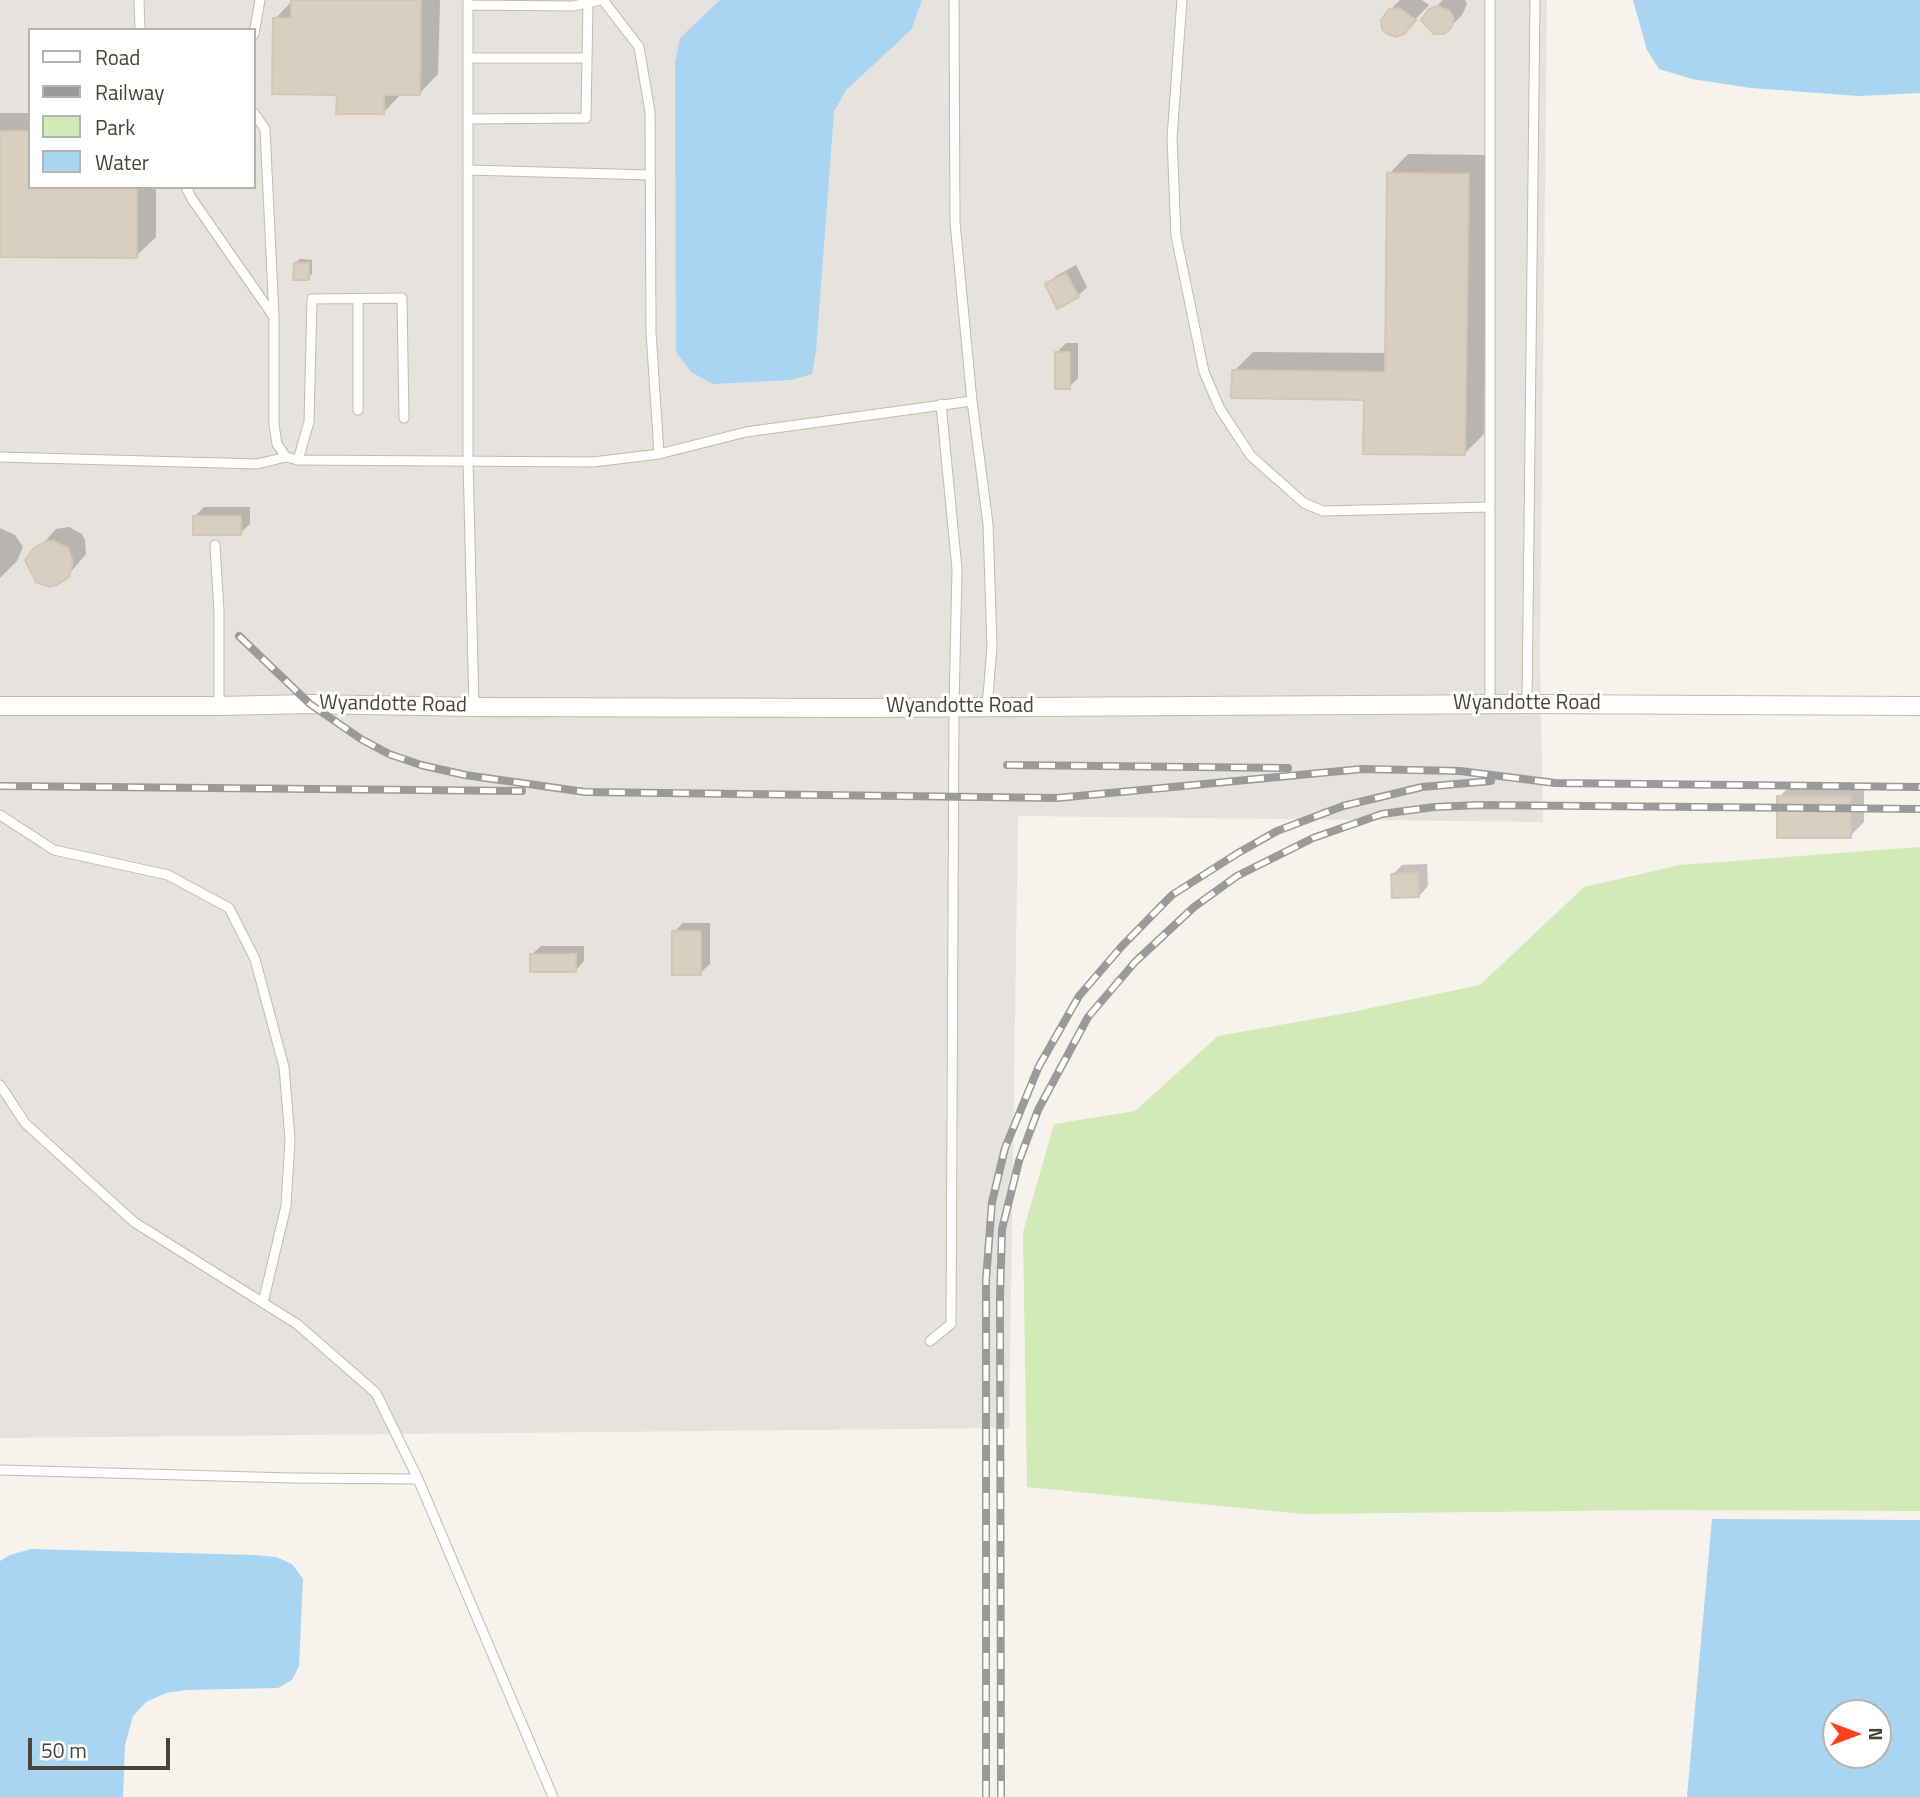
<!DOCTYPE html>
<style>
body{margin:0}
#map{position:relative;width:1920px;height:1797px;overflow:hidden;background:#f6f3ec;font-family:"Titillium Web",sans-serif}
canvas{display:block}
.legend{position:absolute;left:28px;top:28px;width:228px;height:161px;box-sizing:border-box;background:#fff;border:2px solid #b7b4b0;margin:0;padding:9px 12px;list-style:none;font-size:21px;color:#4b4439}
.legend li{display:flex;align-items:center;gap:14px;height:35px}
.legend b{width:35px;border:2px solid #b7b4b0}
.north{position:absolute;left:1822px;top:1699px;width:70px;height:70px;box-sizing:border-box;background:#fff;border:2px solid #b7b4b0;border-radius:50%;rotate:90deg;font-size:19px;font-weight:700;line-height:28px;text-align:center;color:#4b4439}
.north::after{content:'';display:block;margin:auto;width:24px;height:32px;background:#fc3f1d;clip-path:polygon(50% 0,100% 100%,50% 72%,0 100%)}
.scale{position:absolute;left:28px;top:1738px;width:142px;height:32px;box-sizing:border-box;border:4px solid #4b4439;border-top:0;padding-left:9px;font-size:21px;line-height:24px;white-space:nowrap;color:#4b4439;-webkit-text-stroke:5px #fff;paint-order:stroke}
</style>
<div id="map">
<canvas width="1920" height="1797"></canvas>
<ul class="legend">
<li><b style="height:9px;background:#fff"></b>Road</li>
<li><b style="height:9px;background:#9a9a9a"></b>Railway</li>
<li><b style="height:19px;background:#d2eab5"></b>Park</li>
<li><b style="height:19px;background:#a9d4f2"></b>Water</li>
</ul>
<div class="north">N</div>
<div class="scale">50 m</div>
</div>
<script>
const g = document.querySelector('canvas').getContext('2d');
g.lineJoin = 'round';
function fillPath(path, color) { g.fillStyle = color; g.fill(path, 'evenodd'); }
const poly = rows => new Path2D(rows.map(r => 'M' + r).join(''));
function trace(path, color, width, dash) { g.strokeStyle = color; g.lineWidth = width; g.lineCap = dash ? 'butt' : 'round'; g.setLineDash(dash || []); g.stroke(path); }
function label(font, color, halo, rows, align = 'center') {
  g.font = font + ' "Titillium Web",sans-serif'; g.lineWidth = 6; g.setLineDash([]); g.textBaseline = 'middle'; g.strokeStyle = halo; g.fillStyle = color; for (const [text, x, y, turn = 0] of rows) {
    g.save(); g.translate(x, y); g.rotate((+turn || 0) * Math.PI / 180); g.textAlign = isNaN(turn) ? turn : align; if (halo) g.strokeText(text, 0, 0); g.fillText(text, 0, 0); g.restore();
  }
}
fillPath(poly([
 [0,0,1547,0,1540,657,1543,822,1018,816,1009,1428,0,1438],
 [30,30,254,30,254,187,30,187]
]), '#e6e2dd');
fillPath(poly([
 [1920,847,1920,1511,1660,1510,1303,1514,1027,1487,1023,1232,1054,1124,1135,1111,1218,1036,1347,1013,1480,985,1584,887,1680,865]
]), '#d2eab5');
fillPath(poly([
 [720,0,922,0,911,30,846,90,834,112,816,351,812,374,791,380,713,384,691,372,676,352,675,63,680,38],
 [1633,0,1920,0,1920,93,1859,96,1751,88,1692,79,1659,69,1647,50],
 [1712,1519,1920,1520,1920,1797,1687,1797],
 [1878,1713,1878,1755,1836,1755,1836,1713],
 [31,1549,254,1555,276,1557,292,1564,303,1579,299,1666,292,1680,278,1688,186,1690,166,1693,146,1702,133,1716,125,1745,123,1797,0,1797,0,1561,10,1555]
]), '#a9d4f2');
fillPath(poly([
 [293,0,440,0,438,74,419,94,402,93,383,113,338,93,275,19],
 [1400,0,1422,0,1429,5,1403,32,1387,13],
 [1443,0,1465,0,1467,4,1462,15,1447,30,1423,20],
 [0,113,30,113,30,187,156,187,156,237,136,256,0,256],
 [1408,154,1487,155,1484,434,1465,453,1366,398,1234,371,1253,352,1387,353,1389,174],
 [300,259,312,260,312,274,308,278,295,263],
 [1076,265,1087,287,1078,296,1047,285,1056,276],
 [1066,343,1078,343,1078,378,1069,387,1056,353],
 [204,507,250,507,250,524,240,533,195,516],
 [69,527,82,534,85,540,86,554,63,581,43,584,32,575,27,561,56,529],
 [0,528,15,535,23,547,17,561,0,578],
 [1793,783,1864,783,1864,822,1850,836,1779,797],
 [1427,864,1428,886,1419,896,1393,874,1402,865],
 [683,923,710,923,710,964,700,973,674,932],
 [541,946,584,946,584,961,575,971,531,955]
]), '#0003');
const building = poly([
 [291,0,421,0,420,95,384,95,384,114,336,114,337,95,272,94,273,18,291,18,291,0],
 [1438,6,1450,11,1454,19,1451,28,1444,34,1434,34,1421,20,1429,9,1438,6],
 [1399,8,1416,20,1404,34,1395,37,1386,33,1382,29,1381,20,1389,9,1399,8],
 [0,131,30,131,30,187,137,187,137,258,0,257,0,131],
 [1387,173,1469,174,1465,455,1363,454,1364,400,1231,398,1232,370,1385,372,1387,173],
 [294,263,309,263,309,280,293,280,294,263],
 [1066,273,1079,297,1057,309,1045,284,1066,273],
 [1055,352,1070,352,1070,389,1055,389,1055,352],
 [193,516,241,516,241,535,193,535,193,516],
 [47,541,54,541,68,548,73,562,69,577,57,585,50,587,36,582,25,560,34,548,47,541],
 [1777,796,1851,796,1851,838,1777,838,1777,796],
 [1418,872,1419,897,1392,898,1391,874,1418,872],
 [672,931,701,931,701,975,672,975,672,931],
 [530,954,576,954,576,972,530,972,530,954]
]);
fillPath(building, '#d8cfc1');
trace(building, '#d3c7b4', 2);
const lane = poly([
 [139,0,140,30],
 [468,0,468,460,474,707],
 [603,0,639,47,650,112,651,332,659,454],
 [1182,0,1172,138,1176,236,1204,372,1220,409,1251,456,1304,503,1323,511,1490,507],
 [1490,0,1490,704],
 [468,5,573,6,600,0],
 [254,34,260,0],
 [468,58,587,58],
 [254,113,265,129,274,316],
 [468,119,586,118,588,3],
 [468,170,650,175],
 [186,187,192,199,274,317,274,425,277,444,286,457,298,460,593,462,659,454,746,432,972,401,955,222,954,0],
 [358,299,358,410],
 [972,401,988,524,992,647,987,707],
 [0,457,257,464,286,457],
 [298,460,309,422,312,299,402,298,404,418],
 [215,545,219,611,219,706],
 [1527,704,1535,0],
 [0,815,54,850,168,875,229,908,255,959,284,1067,290,1139,286,1206,263,1303],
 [0,1085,25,1123,134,1222,297,1324,376,1393,418,1479,553,1797],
 [930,1341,951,1324,954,707,957,569,941,404],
 [0,1470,291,1478,418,1479]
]);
const street = poly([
 [0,706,219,706,310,704,474,707,860,708,1527,704,1920,706]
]);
trace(lane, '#c2bbae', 11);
trace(street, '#c2bbae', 20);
trace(lane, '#fff', 9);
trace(street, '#fff', 18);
const rail = poly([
 [239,636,310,704,361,739,389,754,421,765,465,775,585,792,1057,798,1362,769,1460,771,1555,783,1920,787],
 [1007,765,1288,768],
 [0,786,522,791],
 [986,1797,986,1280,992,1202,1005,1148,1039,1066,1079,996,1122,946,1172,895,1238,853,1277,831,1343,806,1422,787,1491,781],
 [1001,1797,1000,1297,1002,1229,1019,1161,1038,1110,1088,1017,1135,962,1194,907,1237,876,1313,838,1382,814,1434,807,1479,805,1920,809]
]);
trace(rail, '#9a9a9a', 8);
trace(rail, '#fff', 5, [16]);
label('21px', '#4b4439', '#fff', [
 ["Wyandotte Road",1527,704],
 ["Wyandotte Road",393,705,1],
 ["Wyandotte Road",960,707]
]);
</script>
